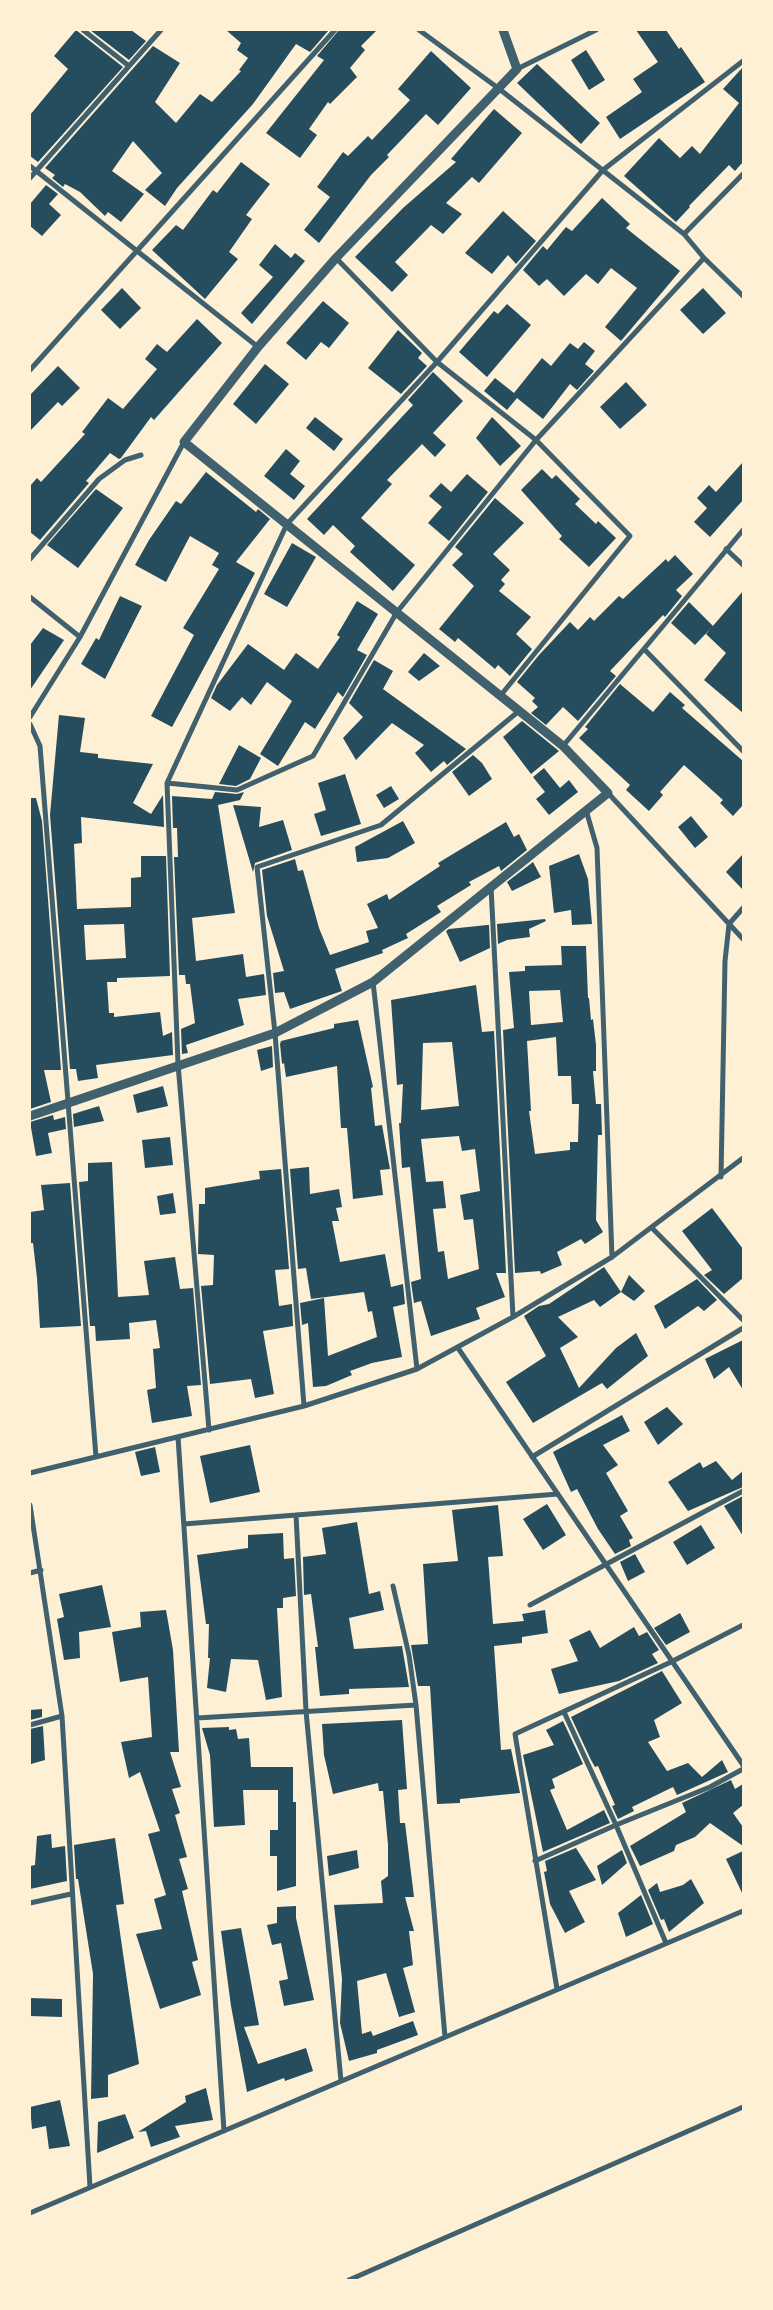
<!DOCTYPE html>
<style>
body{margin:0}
#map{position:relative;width:773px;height:2310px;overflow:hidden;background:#fdf0d5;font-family:Literata,serif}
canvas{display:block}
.frame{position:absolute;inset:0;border:31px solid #fdf0d5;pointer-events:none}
</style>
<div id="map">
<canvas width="773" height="2310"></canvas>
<div class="frame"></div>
</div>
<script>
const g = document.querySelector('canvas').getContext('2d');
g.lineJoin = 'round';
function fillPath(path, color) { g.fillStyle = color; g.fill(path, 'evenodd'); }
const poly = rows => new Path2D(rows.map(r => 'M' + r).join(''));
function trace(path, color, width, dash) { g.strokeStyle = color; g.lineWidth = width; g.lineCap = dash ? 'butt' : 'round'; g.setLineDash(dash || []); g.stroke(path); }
fillPath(poly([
 [76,30,123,67,38,162,30,156,30,115,68,69,54,56],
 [90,30,131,30,146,41,129,60],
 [226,30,329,30,310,52,296,44,253,104,177,188,165,206,145,190,162,173,133,141,112,171,144,194,121,222,108,212,105,216,80,192,65,184,63,187,52,178,55,175,45,168,153,46,180,63,155,102,176,123,200,94,212,102,241,71,239,70,248,58,237,50,241,43],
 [339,30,377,30,361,46,365,50,350,68,357,77,330,104,328,102,309,129,317,135,300,158,266,133,324,60,317,56],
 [636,30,666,30,679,49,681,47,705,82,620,139,606,117,642,92,633,79,658,62],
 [586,50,605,80,589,90,571,60],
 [431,51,471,88,438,125,426,114,387,155,389,157,371,175,319,243,304,230,330,197,317,187,343,152,348,156,368,136,372,140,410,100,398,89],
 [537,64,600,123,581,144,517,83],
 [743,67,743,162,735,171,729,165,689,206,690,207,676,222,624,176,659,138,680,158,692,146,700,154,739,103,723,89],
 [494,109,522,133,479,183,472,177,446,203,462,214,443,234,431,225,395,262,408,275,392,292,355,257,403,208,456,162,451,159],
 [241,162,270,184,246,215,252,219,229,252,238,259,205,299,152,250,176,225,183,230,213,190,217,193],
 [46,185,58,194,49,204,61,215,42,236,30,226,30,204],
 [602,198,630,224,626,228,680,271,621,341,605,327,637,288,611,268,598,284,586,274,564,296,547,279,539,286,523,270,543,246,547,250,566,227,572,231],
 [503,211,536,241,516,264,508,255,492,274,465,253],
 [275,244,291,258,295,253,305,261,252,324,241,313,273,277,259,265],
 [122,288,141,308,120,329,101,310],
 [703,288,726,313,703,334,680,310],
 [323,301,349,323,329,348,321,342,306,360,286,343],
 [507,304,531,325,487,377,459,352,494,311,498,314],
 [197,319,222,343,154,420,151,417,121,458,119,459,110,453,86,481,89,483,40,540,30,532,30,486,37,478,41,482,85,434,82,432,108,398,123,409,157,369,145,359,157,344,167,352],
 [398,330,422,353,418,358,427,366,401,394,368,368],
 [584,342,595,351,585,364,594,371,577,390,570,384,543,419,517,398,507,410,484,391,495,378,514,393,542,358,551,366,570,343,578,349],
 [265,364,289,384,256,424,233,404],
 [58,366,80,388,62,406,58,402,30,431,30,395],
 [433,372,463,401,433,433,446,445,435,457,422,444,387,480,392,484,361,518,415,565,393,591,350,552,355,546,333,525,324,535,307,519,413,405,408,400],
 [626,382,647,405,620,429,600,407],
 [315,417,343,439,334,451,306,428],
 [492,417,521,446,500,466,476,438],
 [286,449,300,461,290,474,305,486,294,500,264,476],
 [743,462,743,500,710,537,694,522,707,508,697,498,709,485,716,492],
 [542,469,552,479,556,475,580,499,575,504,596,524,598,521,616,538,589,567,559,539,562,536,521,490],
 [206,472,256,512,258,509,270,519,236,562,255,573,172,727,151,716,194,635,183,628,219,569,212,565,219,553,190,536,166,582,135,565,149,540,176,501,181,504],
 [467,474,488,492,449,541,428,523,442,507,429,496,441,483,451,492],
 [96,489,123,508,78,568,47,545],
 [495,498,524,523,493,554,510,570,501,580,505,584,499,591,531,617,516,634,532,649,510,676,498,665,495,669,458,638,455,642,439,629,474,586,452,565,463,554,455,547],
 [292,543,316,557,287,607,264,594],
 [675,555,693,574,676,590,682,596,665,617,663,615,610,671,616,676,578,721,563,707,546,725,531,713,538,707,532,701,535,698,517,682,539,655,570,622,578,630,590,617,594,621,619,596,623,599,666,559,668,562],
 [743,591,743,713,704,680,726,653,706,634],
 [120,596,142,606,105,679,81,664,96,638,99,640],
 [357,601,378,614,357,650,367,655,343,697,338,692,315,729,305,722,278,766,260,754,292,701,267,682,251,705,242,697,230,711,211,698,217,685,248,644,284,670,296,653,318,669,340,637,337,635],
 [689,602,713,626,695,645,671,623],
 [43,628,64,640,30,690,30,645],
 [424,653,440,666,419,681,408,672],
 [374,660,393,671,383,689,466,749,447,765,444,761,431,772,415,753,424,745,392,723,356,760,343,738,363,717,349,703],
 [620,684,653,712,670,692,685,705,682,708,743,761,743,805,733,816,720,803,723,800,684,765,660,792,663,795,649,811,626,790,630,785,579,738,588,729,585,727],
 [59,715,85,718,80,752,98,754,98,758,153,764,133,803,151,814,163,795,164,827,81,817,82,843,74,844,77,909,131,907,131,878,141,877,141,856,166,856,170,976,117,978,117,982,107,982,109,1013,114,1013,114,1017,160,1012,163,1036,172,1032,173,1055,96,1065,98,1078,78,1081,76,1069,70,1069,50,815],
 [124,924,126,958,86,960,84,925],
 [522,721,559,751,531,774,503,737],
 [239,745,261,758,250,779,236,786,219,784],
 [473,755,482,763,492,779,469,796,452,772],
 [544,768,560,788,569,780,578,792,549,815,536,799,545,792,533,777],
 [345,774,361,824,321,836,314,814,326,810,318,783],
 [391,786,399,799,384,808,376,795],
 [215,792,237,794,244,792,240,800,218,805,235,913,192,918,196,961,243,954,246,977,264,974,266,995,238,999,244,1025,186,1045,188,1053,182,1054,181,1029,195,1023,190,984,186,984,185,975,179,975,174,857,178,857,177,828,173,828,172,796,212,799],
 [30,798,36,798,42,821,61,1070,44,1070,51,1102,30,1109],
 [233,805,261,807,259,827,283,820,292,850,255,863,253,872],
 [691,816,708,837,695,848,678,827],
 [403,821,415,843,388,858,357,862,355,847],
 [506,822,514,837,519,834,527,850,501,871,499,866,469,882,471,885,437,906,441,912,406,934,408,938,382,950,383,953,335,969,342,991,290,1009,284,992,275,993,273,973,284,971,267,916,262,870,295,859,298,871,303,870,319,928,330,955,369,942,366,931,378,928,367,904,387,894,389,900,440,866,438,863],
 [579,854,588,879,592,924,572,925,571,910,554,913,549,866],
 [743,854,743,890,726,872],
 [533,862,541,877,512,891,507,882],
 [545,919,546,921,529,929,530,937,507,940,498,944,497,924],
 [487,925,489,925,490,948,460,962,446,931,449,929],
 [561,946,586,946,588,998,589,998,591,1020,593,1019,596,1045,596,1071,593,1071,596,1104,601,1104,602,1135,598,1135,596,1220,603,1232,585,1244,581,1239,557,1252,562,1265,541,1274,540,1271,515,1273,503,1030,514,1028,509,972,525,971,525,966,562,965],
 [560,990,563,1022,531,1025,529,991],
 [556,1037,558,1076,571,1076,572,1104,579,1104,578,1142,570,1142,570,1150,535,1154,529,1111,531,1111,527,1041],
 [476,985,482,1032,494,1031,506,1273,496,1273,505,1297,476,1308,480,1319,431,1336,421,1301,414,1303,411,1282,421,1279,410,1167,402,1168,399,1123,401,1123,403,1084,397,1085,391,1000],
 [452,1042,459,1106,421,1110,423,1043],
 [459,1136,462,1151,475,1149,480,1191,460,1195,464,1220,473,1219,479,1269,448,1279,444,1251,438,1252,433,1209,446,1208,443,1181,426,1182,421,1139],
 [358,1020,373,1087,371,1088,375,1126,382,1125,390,1169,380,1170,383,1195,353,1199,347,1128,341,1128,337,1066,286,1077,284,1063,282,1064,280,1044,281,1041,334,1028,334,1024],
 [272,1046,273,1067,261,1071,257,1050],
 [163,1086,168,1106,137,1113,133,1095],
 [99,1106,104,1121,74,1127,73,1114],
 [53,1115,54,1120,65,1117,66,1129,48,1133,52,1153,36,1156,30,1122],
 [170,1137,173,1165,145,1168,142,1140],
 [112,1162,118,1297,149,1295,144,1261,175,1257,180,1289,193,1288,201,1385,187,1386,192,1416,152,1423,147,1390,156,1388,153,1349,160,1348,156,1320,129,1323,130,1339,96,1341,95,1326,90,1326,79,1182,88,1181,88,1163],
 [309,1167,310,1194,339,1189,342,1207,336,1208,339,1221,332,1221,340,1262,385,1254,391,1287,403,1284,405,1304,393,1307,402,1357,372,1363,350,1371,352,1375,326,1386,313,1387,308,1323,302,1325,300,1303,324,1298,328,1356,377,1337,372,1311,368,1312,364,1292,311,1299,306,1268,298,1269,290,1169],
 [281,1169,289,1269,275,1270,279,1306,292,1304,293,1326,263,1331,274,1394,255,1398,251,1379,210,1384,201,1286,213,1285,214,1255,198,1254,199,1204,205,1204,205,1188,260,1179,259,1171],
 [70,1183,81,1326,40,1328,37,1278,33,1243,30,1243,30,1212,44,1210,41,1185],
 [173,1193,176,1213,160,1215,157,1196],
 [712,1208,743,1249,743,1278,724,1294,704,1275,712,1270,682,1231],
 [604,1267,621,1292,600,1307,594,1300,558,1317,578,1337,560,1348,579,1388,616,1348,636,1333,648,1356,607,1389,602,1383,533,1423,506,1382,546,1356,524,1316,539,1306,549,1304],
 [629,1275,645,1291,634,1301,621,1292],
 [697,1279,717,1300,704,1311,698,1306,665,1329,654,1306],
 [743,1340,743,1390,729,1367,714,1379,705,1359],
 [667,1407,683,1424,658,1445,644,1422],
 [622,1415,630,1431,603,1445,618,1465,606,1473,628,1511,620,1516,633,1538,629,1540,631,1546,615,1554,598,1529,577,1489,571,1492,553,1452],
 [250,1445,260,1492,210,1503,200,1456],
 [155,1447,160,1472,141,1476,135,1452],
 [716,1461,732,1480,743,1471,743,1487,688,1511,668,1482,700,1462,703,1468],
 [743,1496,743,1536,724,1506],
 [547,1504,566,1535,543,1550,523,1519],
 [498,1505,503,1556,488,1557,493,1624,524,1621,522,1614,545,1610,548,1633,522,1637,522,1643,494,1646,501,1750,511,1749,520,1793,460,1799,460,1803,437,1804,430,1686,418,1686,411,1645,428,1644,423,1564,458,1561,452,1510],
 [357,1522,369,1594,380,1591,384,1610,349,1618,354,1649,402,1646,409,1687,349,1689,349,1694,320,1696,315,1647,318,1647,311,1594,304,1595,303,1557,326,1554,322,1528],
 [701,1525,715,1548,687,1565,673,1542],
 [283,1533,284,1559,294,1558,296,1596,283,1598,283,1608,277,1608,282,1697,266,1700,258,1660,231,1659,226,1692,207,1688,210,1658,208,1658,209,1624,206,1624,197,1555,248,1548,248,1535],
 [635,1554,645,1572,628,1581,620,1562],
 [102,1585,111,1627,79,1632,80,1658,64,1660,57,1619,64,1617,59,1594],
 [166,1610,173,1650,179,1752,170,1752,181,1787,172,1789,180,1813,175,1815,187,1857,179,1859,188,1889,182,1891,198,1960,192,1962,201,1995,160,2009,136,1934,162,1929,154,1899,166,1895,148,1834,160,1831,140,1772,129,1778,121,1742,152,1737,148,1677,120,1682,112,1632,141,1627,140,1612],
 [680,1613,690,1632,666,1645,654,1628],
 [634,1627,639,1636,647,1632,659,1650,652,1654,658,1663,619,1681,559,1694,551,1669,578,1661,569,1640,590,1630,600,1648],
 [662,1671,682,1703,654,1720,660,1737,648,1742,667,1771,688,1763,702,1777,722,1760,728,1772,677,1795,673,1787,632,1807,634,1811,618,1819,612,1806,615,1805,598,1766,595,1767,591,1760,571,1717],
 [42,1709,42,1717,30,1720,30,1710],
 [402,1720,407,1789,398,1790,400,1823,405,1823,414,1897,405,1897,414,1931,409,1931,413,1965,403,1968,415,2012,399,2017,386,1973,357,1981,362,2034,371,2031,373,2036,413,2021,418,2035,377,2050,377,2053,349,2061,340,2023,342,1979,334,1905,383,1903,381,1881,388,1876,388,1845,383,1791,379,1791,378,1783,333,1794,324,1755,322,1724],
 [563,1721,583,1764,552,1779,555,1788,550,1790,567,1830,604,1810,610,1823,543,1852,523,1755,554,1745,546,1730],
 [43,1726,45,1760,31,1764,30,1729],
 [229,1727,229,1730,236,1729,238,1739,249,1738,251,1767,293,1767,293,1802,296,1802,296,1886,277,1891,277,1856,270,1856,270,1830,278,1830,278,1790,243,1790,245,1825,214,1827,210,1755,202,1728],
 [731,1780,735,1789,743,1784,743,1805,733,1813,743,1827,743,1846,710,1823,695,1837,676,1845,674,1851,640,1866,630,1846,686,1812,682,1803],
 [51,1834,52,1848,65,1846,67,1881,30,1889,30,1866,35,1865,37,1836],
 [115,1838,124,1904,116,1905,139,2064,108,2075,108,2097,91,2099,93,1974,78,1879,76,1879,74,1845],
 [578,1847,576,1848,596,1880,569,1891,585,1922,565,1933,550,1904,544,1872,547,1871,545,1861],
 [357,1850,359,1868,329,1876,327,1856],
 [622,1850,627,1863,602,1885,597,1866],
 [743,1851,743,1895,726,1859],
 [691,1879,704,1903,669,1932,664,1919,661,1920,648,1890,657,1883,660,1892,683,1885],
 [641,1895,653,1924,626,1937,618,1913],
 [296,1906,296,1918,314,2000,284,2006,279,1981,288,1979,281,1943,272,1945,267,1925,277,1923,277,1907],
 [241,1928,259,2025,244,2027,258,2064,306,2048,313,2071,285,2081,284,2078,247,2092,231,2006,221,1931],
 [30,1998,62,1999,62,2017,30,2016],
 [206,2088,213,2120,175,2126,180,2137,151,2147,146,2131,138,2132,186,2102,185,2096],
 [60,2100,70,2146,49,2149,46,2126,32,2129,30,2107],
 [125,2114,134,2138,97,2153,98,2122]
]), '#264d5e');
trace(poly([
 [83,30,129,66],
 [419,30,498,88,684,234,704,258,743,296],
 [517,69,596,30],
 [30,166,258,347],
 [30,178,161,30],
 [684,234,743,174],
 [336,258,437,362,536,440,630,536,501,695],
 [30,370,335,30],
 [726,549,743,565],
 [30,559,99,479,125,460,141,455],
 [30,597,80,637],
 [644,649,743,751],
 [30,717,80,637,184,442],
 [30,724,40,746,96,1457],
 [563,746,743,530],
 [167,783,237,790,313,756,397,612,536,440,704,258],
 [608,793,743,939],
 [586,810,597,848,612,1257],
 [491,887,513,1317],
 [373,982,417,1369],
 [721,1177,725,961,729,924,743,908],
 [652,1228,743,1320],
 [458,1348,743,1765],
 [304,1406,275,1033,257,867,381,825,519,711],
 [209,1430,178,1064,167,783,287,524,437,362,603,170,743,61],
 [178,1437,224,2131],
 [532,1457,743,1328],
 [30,1473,304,1406,417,1369,513,1317,612,1257,743,1158],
 [30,1505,62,1716,90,2187],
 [296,1515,306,1711,341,2081],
 [184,1524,558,1494],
 [30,1573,41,1570],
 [393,1586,409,1655,416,1705,445,2037],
 [530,1605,743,1491],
 [564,1712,616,1825,666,1943],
 [197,1718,416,1705],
 [30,1725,62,1716],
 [535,1861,616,1825,710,1787,743,1769],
 [30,1903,71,1894],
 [557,1989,515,1734,671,1662,743,1625],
 [30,2213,743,1911],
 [349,2280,743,2107]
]), '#3f606c', 5);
trace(poly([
 [30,1116,275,1033,373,982,608,793,563,746,184,442,258,347,336,258,517,69,503,30]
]), '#3f606c', 9);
</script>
